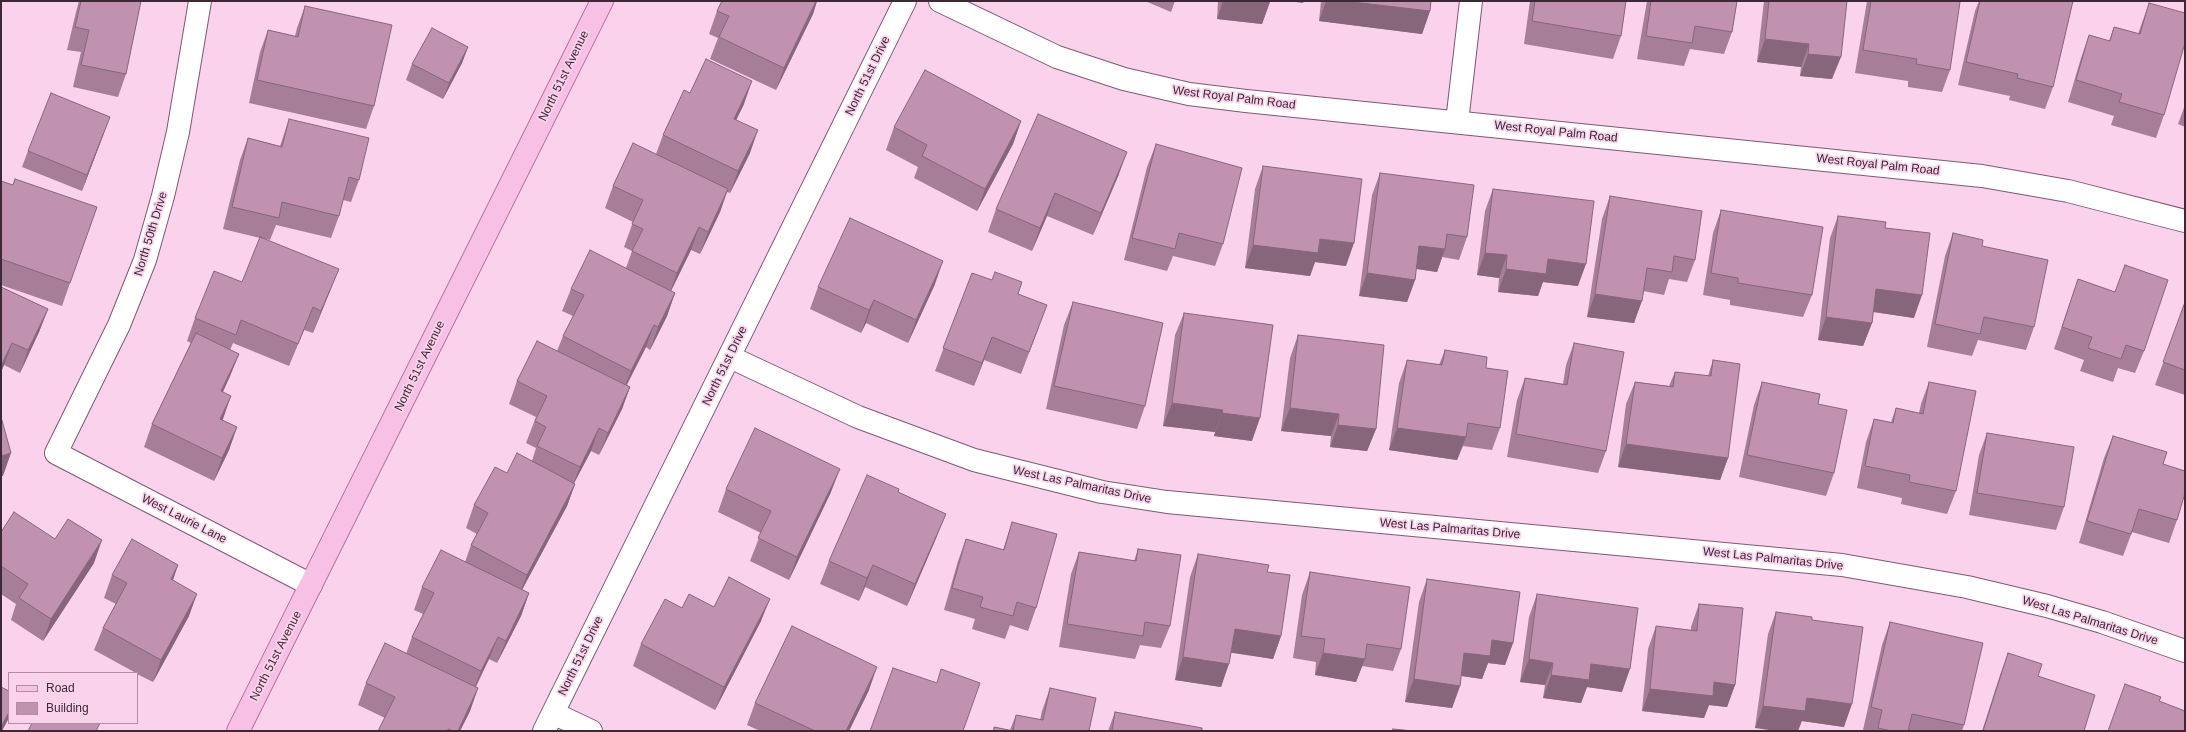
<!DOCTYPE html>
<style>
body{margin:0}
#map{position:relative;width:2186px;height:732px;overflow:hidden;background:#fad2eb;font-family:Arial,sans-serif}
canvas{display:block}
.frame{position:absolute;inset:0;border:2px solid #3c2935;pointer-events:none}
.legend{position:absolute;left:8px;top:672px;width:130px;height:52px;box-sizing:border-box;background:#fad2eb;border:1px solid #ae8ea2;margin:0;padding:5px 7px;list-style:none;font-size:12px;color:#3c2935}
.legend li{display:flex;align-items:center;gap:8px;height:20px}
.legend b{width:20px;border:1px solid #ae8ea2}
</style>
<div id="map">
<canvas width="2186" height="732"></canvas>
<div class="frame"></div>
<ul class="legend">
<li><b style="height:5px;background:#f9c0e6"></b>Road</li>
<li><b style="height:11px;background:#c192b0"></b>Building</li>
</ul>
</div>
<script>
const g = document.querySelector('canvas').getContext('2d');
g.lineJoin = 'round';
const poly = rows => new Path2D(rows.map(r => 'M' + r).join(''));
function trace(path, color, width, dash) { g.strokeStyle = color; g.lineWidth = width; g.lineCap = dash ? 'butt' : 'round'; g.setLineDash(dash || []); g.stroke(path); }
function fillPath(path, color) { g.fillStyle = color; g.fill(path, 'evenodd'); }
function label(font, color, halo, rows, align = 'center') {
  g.font = font + ' Arial,sans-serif'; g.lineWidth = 3.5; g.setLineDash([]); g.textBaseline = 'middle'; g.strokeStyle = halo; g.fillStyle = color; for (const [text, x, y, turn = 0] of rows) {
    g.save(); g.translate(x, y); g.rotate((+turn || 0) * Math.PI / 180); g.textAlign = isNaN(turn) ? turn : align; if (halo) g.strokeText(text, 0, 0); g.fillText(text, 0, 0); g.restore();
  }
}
const street = poly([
 [200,1,178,132,163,196,145,260,119,325,56,453,311,585],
 [940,1,1057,57,1124,79,1189,94,1246,101,1982,176,2068,191,2185,221],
 [1457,122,1471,1],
 [730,357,858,417,974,460,1102,492,1167,502,1842,565,1967,587,2047,606,2102,622,2185,651],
 [553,713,591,731],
 [544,731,905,1]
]);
const primary = poly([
 [238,731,602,1]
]);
trace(street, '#825774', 24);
trace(primary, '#b4709e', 24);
trace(street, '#fff', 22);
trace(primary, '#f9c0e6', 22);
fillPath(poly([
 [79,1,141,1,126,74,118,97,73,87,81,52,67,50,76,12],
 [722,1,817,1,813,14,776,90,710,59,718,38,709,34,717,11],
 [1145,1,1175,1,1171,12],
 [1218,1,1270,1,1262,24,1217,19],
 [1321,1,1431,1,1430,11,1422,34,1319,21],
 [1530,1,1626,1,1621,36,1613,59,1524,44],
 [1647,1,1737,1,1732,32,1724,54,1690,49,1684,66,1637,59],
 [1764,1,1847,1,1832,79,1800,76,1801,67,1757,62],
 [1867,1,1956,1,1950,70,1942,92,1908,87,1908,81,1855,73],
 [1979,1,2073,1,2053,87,2045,109,2009,100,2010,96,1958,85,1975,11],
 [2149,3,2164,115,2156,138,2111,125,2114,116,2068,102,2081,58,2089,35,2109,41,2114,27,2138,34],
 [305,6,374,106,366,129,249,103,260,52,268,30,295,36,297,28],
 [468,47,462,63,443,99,406,80,412,64],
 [690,93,744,104,736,120,750,153,730,193,727,192,720,212,700,254,691,250,671,291,675,293,667,316,650,350,646,347,627,385,630,387,622,409,599,455,591,451,574,483,575,484,567,506,522,590,529,593,521,616,497,663,489,659,476,687,478,688,470,711,460,731,378,731,385,718,358,705,366,683,406,654,412,637,423,614,414,610,422,587,465,562,471,545,477,534,466,528,474,505,507,473,532,461,536,448,526,443,536,417,509,404,517,381,557,351,563,336,573,316,562,311,571,289,626,268,632,251,624,247,633,222,605,208,613,186,656,154,663,135],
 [2185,105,2185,127,2178,124],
 [289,119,359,180,351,202,343,200,339,216,331,238,276,225,270,240,266,239,330,291,313,333,304,330,289,366,233,343,230,350,239,354,230,376,223,392,222,420,237,427,229,450,214,481,144,447,152,424,191,343,187,341,195,318,242,282,260,238,223,229,240,160,248,138,280,146],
 [1021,121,1013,144,977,211,914,178,918,167,886,150,894,127],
 [104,133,82,191,22,167,28,151],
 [1156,144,1223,244,1215,266,1173,256,1167,271,1124,260,1147,167],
 [1263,166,1346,266,1315,262,1310,276,1245,268,1255,189],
 [1380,173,1467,237,1459,260,1442,257,1437,272,1416,269,1415,280,1407,302,1359,296,1372,195],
 [1119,174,1093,235,1047,216,1032,251,988,232,996,209],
 [1,181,70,283,62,306,1,285],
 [1493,189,1578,286,1543,282,1538,296,1498,292,1499,278,1477,275,1485,211],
 [1610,196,1695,260,1687,282,1669,279,1664,295,1643,291,1634,323,1587,317,1602,219],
 [1721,210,1812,295,1803,317,1730,305,1730,300,1703,295,1713,233],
 [1838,216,1885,228,1914,318,1873,312,1872,323,1863,346,1818,340,1830,238],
 [1953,233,1982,246,2034,327,2026,350,1978,340,1972,356,1927,347,1945,256],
 [2125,265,2144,351,2135,373,2118,368,2113,382,2080,371,2084,360,2054,349,2078,279,2115,292],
 [972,273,1018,294,1039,327,1021,374,984,360,974,386,935,371],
 [935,284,908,343,866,323,861,333,810,309,818,287],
 [1,287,48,309,39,332,20,373,4,365,1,372],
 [1073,302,1145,406,1137,429,1046,409,1064,325],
 [2185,302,2185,395,2155,385],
 [1184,313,1252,441,1214,436,1215,432,1163,426,1175,335],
 [1298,335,1376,429,1367,451,1330,447,1331,436,1281,431,1290,358],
 [1574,343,1606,451,1598,473,1507,457,1517,400,1525,378,1563,384,1566,365],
 [1445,350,1486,368,1500,428,1492,450,1463,446,1457,460,1389,450,1399,383,1407,360,1439,365],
 [1713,360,1728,458,1720,480,1618,467,1626,404,1635,382,1669,386,1675,372,1708,376],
 [1762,382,1818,404,1834,473,1826,496,1739,477,1754,405],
 [1929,382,1956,491,1947,514,1901,504,1902,498,1857,488,1866,442,1874,419,1891,422,1896,408,1919,413,1921,404],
 [1987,433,2064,507,2056,530,1969,515,1979,455],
 [2113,436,2163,464,2177,520,2169,543,2132,532,2123,556,2079,543,2104,458],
 [726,489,831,492,789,580,750,561,761,533,718,512],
 [898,492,937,536,907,606,865,587,859,601,820,584,829,561],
 [1012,522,1036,608,1028,631,1010,625,1005,639,972,629,975,619,944,610,958,561,966,539,1003,550],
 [1,532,55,539,94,563,43,641,11,620,16,604,1,594],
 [1138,549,1170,626,1161,648,1140,645,1135,659,1059,647,1071,574,1079,552,1134,561],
 [1198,554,1267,572,1281,636,1273,659,1231,652,1221,687,1175,680,1190,577],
 [178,565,173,580,189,616,153,682,137,674,137,673,136,673,94,650,103,628,116,604,104,598,112,575],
 [1310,572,1401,649,1393,671,1362,666,1356,682,1315,675,1316,662,1293,658,1302,595],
 [1427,579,1513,643,1505,665,1488,663,1482,679,1461,676,1460,686,1452,708,1405,702,1419,602],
 [1537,594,1622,692,1587,687,1581,703,1543,698,1545,685,1520,682,1529,617],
 [1699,604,1735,685,1727,707,1709,705,1704,718,1642,711,1648,649,1656,626,1691,630,1691,627],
 [714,607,761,621,715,710,633,666,641,644,682,608],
 [1776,612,1812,620,1844,727,1802,721,1755,728,1768,634],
 [1890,622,1964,725,1962,731,1867,731,1863,730,1882,645],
 [2008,653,2038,676,2084,731,1982,731,2000,675],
 [1050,688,1089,731,993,731,994,727,1010,730,1016,715,1040,720,1042,711],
 [869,690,849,731,760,731,747,725,755,703],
 [1115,712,1202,731,1108,731]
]), '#a67e97');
fillPath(poly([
 [816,1,817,1,813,14,776,90,784,68],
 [1223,1,1263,1,1270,2,1262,24,1217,19],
 [1288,1,1304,1,1303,3],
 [1326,1,1344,1,1430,11,1422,34,1319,21],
 [1765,39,1809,44,1801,67,1757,62],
 [468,47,462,63,443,99,449,83],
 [1808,54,1841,57,1832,79,1800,76],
 [752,81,744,104,726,141,734,119],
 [110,117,104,133,82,191,87,175],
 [1021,121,1013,144,977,211,985,189],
 [758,130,750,153,730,193,738,171],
 [1127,152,1119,174,1093,235,1101,213],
 [728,189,720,212,700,254,708,232],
 [1055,193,1047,216,1032,251,1040,228],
 [699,227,691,250,669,295,677,273],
 [1320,239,1354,243,1346,266,1315,262,1310,276,1245,268,1253,245],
 [1419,246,1445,249,1437,272,1411,268],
 [1485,253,1507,255,1499,278,1477,275],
 [1548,259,1586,264,1578,286,1543,282,1538,296,1498,292,1506,269],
 [943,261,935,284,908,343,916,320],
 [339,269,330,291,313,333,321,311],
 [1367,273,1415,280,1407,302,1359,296],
 [1876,289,1922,295,1914,318,1868,311],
 [675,293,667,316,650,350,658,327],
 [1595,294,1642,301,1634,323,1587,317],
 [874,300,866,323,861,333,869,310],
 [48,309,39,332,20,373,28,350],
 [1826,317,1872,323,1863,346,1818,340],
 [654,325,646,347,622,393,631,371],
 [992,337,984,360,974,386,982,363],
 [12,343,4,365,1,372,1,366],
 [239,354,230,376,213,413,221,391],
 [630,387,622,409,599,455,608,433],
 [231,396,223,419,212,441,220,419],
 [1172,403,1223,410,1215,432,1163,426],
 [1290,408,1339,414,1331,436,1281,431],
 [1222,413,1260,418,1252,441,1214,436],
 [1338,425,1376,429,1367,451,1330,447],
 [237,427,229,450,214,481,222,458],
 [599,428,591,451,571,489,580,467],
 [1397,428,1466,437,1457,460,1389,450],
 [1626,444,1728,458,1720,480,1618,467],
 [11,453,3,476,1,476,1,456],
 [840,469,831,492,789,580,797,557],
 [575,484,567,506,518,597,527,575],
 [946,514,937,536,907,606,915,584],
 [102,540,94,563,43,641,51,619],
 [178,565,170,588,171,579],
 [873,565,865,587,859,601,867,578],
 [529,593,521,616,497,663,506,641],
 [197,594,189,616,153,682,161,660],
 [770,599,761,621,715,710,724,687],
 [1235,629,1281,636,1273,659,1226,652],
 [498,637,489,659,472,693,481,671],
 [1492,640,1513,643,1505,665,1488,663,1482,679,1456,675,1464,653],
 [1323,653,1365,659,1356,682,1315,675],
 [1183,657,1229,664,1221,687,1175,680],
 [1529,659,1553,663,1545,685,1520,682],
 [1591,664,1630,669,1622,692,1587,687,1581,703,1543,698,1551,675],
 [877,667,869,690,849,731,846,731],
 [1414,679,1460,686,1452,708,1405,702],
 [1714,682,1735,685,1727,707,1709,705,1704,718,1642,711,1650,689],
 [478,688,470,711,460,731,458,731],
 [1807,698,1852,704,1844,727,1802,721,1798,731,1776,731,1755,728,1763,706],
 [9,712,9,718,2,731,1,731,1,727]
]), '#87667b');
const building = poly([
 [81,1,141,1,126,74,81,65,89,30,75,27,81,1],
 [722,1,816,1,784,68,719,37,729,16,717,11,722,1],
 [1344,1,1431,1,1430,11,1344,1],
 [1535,1,1626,1,1621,36,1532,21,1535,1],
 [1651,1,1737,1,1732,32,1695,26,1692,43,1646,36,1651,1],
 [1769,1,1847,1,1841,57,1808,54,1809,44,1765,39,1769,1],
 [1871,1,1956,1,1960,2,1950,70,1916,64,1917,59,1863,50,1871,1],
 [1980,1,2073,1,2053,87,2017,78,2018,74,1966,62,1980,1],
 [2149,3,2185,13,2185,43,2164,115,2119,102,2122,94,2076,80,2089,35,2110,41,2114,27,2140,34,2149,3],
 [305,6,392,25,374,106,257,80,268,30,298,37,305,6],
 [432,28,468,47,449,83,412,64,432,28],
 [706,59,752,81,734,119,758,130,738,171,663,135,684,90,690,93,706,59],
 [925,70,1021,121,985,189,922,156,927,145,894,127,925,70],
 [51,93,110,117,87,175,28,151,51,93],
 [1038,114,1127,152,1101,213,1055,193,1040,228,996,209,1038,114],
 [289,119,369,138,359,180,349,177,339,216,282,202,279,218,232,207,248,138,282,147,289,119],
 [633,143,728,189,708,232,699,227,677,273,632,251,643,229,632,224,643,200,613,186,633,143],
 [1156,144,1242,168,1223,244,1179,233,1175,249,1132,238,1156,144],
 [1263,166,1362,179,1354,243,1320,239,1318,253,1253,245,1263,166],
 [1380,173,1474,185,1467,237,1447,234,1445,249,1419,246,1415,280,1367,273,1380,173],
 [15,179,97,207,70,283,1,259,1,181,13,185,15,179],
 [1493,189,1594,201,1586,264,1548,259,1546,274,1506,269,1507,255,1485,253,1493,189],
 [1610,196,1702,211,1695,260,1674,256,1672,272,1647,268,1642,301,1595,294,1610,196],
 [1721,210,1823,227,1812,295,1738,283,1738,278,1711,273,1721,210],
 [1838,216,1886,222,1885,228,1930,233,1922,295,1876,289,1872,323,1826,317,1838,216],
 [850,218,943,261,916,320,874,300,869,310,818,287,850,218],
 [1953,233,1983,240,1982,246,2048,260,2034,327,1984,317,1980,334,1935,324,1953,233],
 [260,237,339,269,321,311,313,307,298,344,241,320,236,335,195,318,214,271,242,282,260,237],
 [590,250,675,293,658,327,654,325,631,371,563,336,584,295,571,289,590,250],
 [2125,265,2168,280,2144,351,2126,345,2121,359,2088,348,2092,337,2062,327,2078,279,2115,292,2125,265],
 [995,272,1022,282,1018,294,1047,305,1029,352,992,337,982,363,943,348,972,273,992,280,995,272],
 [1,287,48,309,28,350,12,343,1,366,1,287],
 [1073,302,1163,323,1145,406,1054,386,1073,302],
 [2185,302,2185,370,2163,362,2185,302],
 [1184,313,1273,325,1260,418,1222,413,1223,410,1172,403,1184,313],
 [196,333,239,354,221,391,231,396,220,419,237,427,222,458,152,424,196,333],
 [1298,335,1384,345,1376,429,1338,425,1339,414,1290,408,1298,335],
 [537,341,630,387,608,433,599,428,580,467,537,446,546,427,535,421,547,396,517,381,537,341],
 [1574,343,1624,352,1606,451,1516,434,1525,378,1567,385,1574,343],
 [1445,350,1487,357,1486,368,1508,371,1500,428,1468,423,1466,437,1397,428,1407,360,1442,365,1445,350],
 [1713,360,1740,364,1728,458,1626,444,1635,382,1673,387,1675,372,1711,376,1713,360],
 [1762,382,1820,394,1818,404,1847,410,1834,473,1747,455,1762,382],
 [1929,382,1976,391,1956,491,1909,482,1910,475,1865,466,1874,419,1893,423,1896,408,1923,414,1929,382],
 [1,417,11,453,1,456,1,417],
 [755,428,840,469,797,557,758,538,771,511,726,489,755,428],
 [1987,433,2074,447,2064,507,1977,493,1987,433],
 [2113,436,2167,452,2163,464,2185,471,2185,493,2177,520,2139,509,2131,534,2087,521,2113,436],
 [517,453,575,484,527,575,471,545,488,513,474,505,495,467,507,473,517,453],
 [867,475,899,489,898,492,946,514,915,584,873,565,867,578,829,561,867,475],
 [14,512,55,539,68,519,102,540,51,619,19,598,28,584,1,566,1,532,14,512],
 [1012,522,1057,534,1036,608,1017,602,1013,616,980,607,983,597,952,588,966,539,1004,550,1012,522],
 [132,539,178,565,171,579,197,594,161,660,103,628,127,583,112,575,132,539],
 [1138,549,1181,555,1170,626,1145,622,1143,636,1067,624,1079,552,1136,561,1138,549],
 [441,550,529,593,506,641,498,637,481,671,412,637,434,593,422,587,441,550],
 [1198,554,1269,565,1267,572,1290,575,1281,636,1235,629,1229,664,1183,657,1198,554],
 [1310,572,1410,587,1401,649,1367,644,1365,659,1323,653,1325,639,1301,636,1310,572],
 [729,577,770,599,724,687,641,644,665,599,682,608,689,594,714,607,729,577],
 [1427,579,1520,592,1513,643,1492,640,1490,656,1464,653,1460,686,1414,679,1427,579],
 [1537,594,1638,608,1630,669,1591,664,1589,680,1551,675,1553,663,1529,659,1537,594],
 [1699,604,1743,608,1735,685,1714,682,1713,696,1650,689,1656,626,1697,631,1699,604],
 [1776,612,1812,617,1812,620,1863,627,1852,704,1807,698,1805,711,1763,706,1776,612],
 [1890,622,1983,643,1964,725,1912,714,1908,731,1891,731,1878,728,1882,710,1871,707,1890,622],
 [792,626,877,667,846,731,815,731,755,703,792,626],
 [385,643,478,688,458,731,453,731,448,729,447,731,378,731,395,697,366,683,385,643],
 [2008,653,2042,664,2038,676,2095,695,2084,731,1983,731,2008,653],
 [893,668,937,683,941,669,980,683,963,731,870,731,893,668],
 [2125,684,2161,697,2159,701,2185,711,2185,731,2108,731,2125,684],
 [1,687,9,691,9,712,1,727,1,687],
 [1050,688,1096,698,1089,731,994,731,994,727,1013,731,1016,715,1043,720,1050,688],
 [1115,712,1202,728,1202,731,1112,731,1115,712],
 [32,723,100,723,96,731,28,731,32,723],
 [1393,729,1413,731,1392,731,1393,729]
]);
fillPath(building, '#c192b0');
trace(building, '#87667b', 1);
label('12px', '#3c2935', '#fad2eb', [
 ["North 51st Avenue",564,76,-64],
 ["North 51st Drive",868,76,-64],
 ["West Royal Palm Road",1234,98,7],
 ["West Royal Palm Road",1556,132,6],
 ["West Royal Palm Road",1878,165,6],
 ["North 50th Drive",151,234,-73],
 ["North 51st Avenue",420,366,-64],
 ["North 51st Drive",725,366,-64],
 ["West Las Palmaritas Drive",1082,485,12],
 ["West Laurie Lane",184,519,27],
 ["West Las Palmaritas Drive",1450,529,5],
 ["West Las Palmaritas Drive",1773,559,6],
 ["West Las Palmaritas Drive",2090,621,17],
 ["North 51st Avenue",276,656,-63],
 ["North 51st Drive",581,656,-64]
]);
</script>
